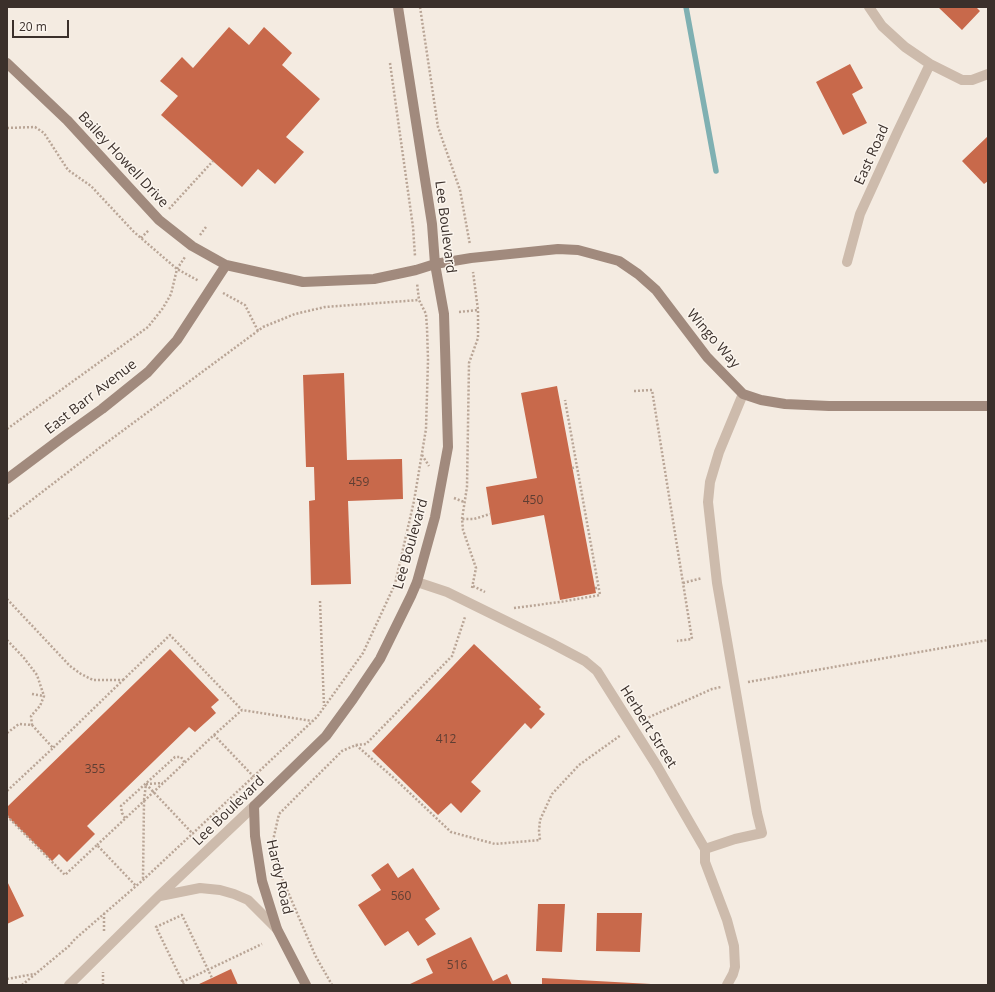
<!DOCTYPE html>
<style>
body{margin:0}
#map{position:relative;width:995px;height:992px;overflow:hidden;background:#f4ebe1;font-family:"Open Sans",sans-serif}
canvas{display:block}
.frame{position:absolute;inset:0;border:8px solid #3b302b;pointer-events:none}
.scale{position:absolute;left:12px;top:20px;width:57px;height:18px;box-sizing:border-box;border:2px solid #3b302b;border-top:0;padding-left:5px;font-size:12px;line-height:14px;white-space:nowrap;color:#3b302b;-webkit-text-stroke:3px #fbf5ee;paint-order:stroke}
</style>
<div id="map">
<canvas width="995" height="992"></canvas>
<div class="frame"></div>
<div class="scale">20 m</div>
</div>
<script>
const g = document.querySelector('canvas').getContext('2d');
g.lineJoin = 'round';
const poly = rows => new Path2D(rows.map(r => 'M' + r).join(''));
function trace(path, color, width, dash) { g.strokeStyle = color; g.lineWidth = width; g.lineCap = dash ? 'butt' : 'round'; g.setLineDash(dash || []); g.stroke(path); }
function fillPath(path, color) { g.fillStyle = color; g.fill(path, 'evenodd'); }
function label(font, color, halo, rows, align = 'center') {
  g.font = font + ' "Open Sans",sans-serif'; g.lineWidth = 3; g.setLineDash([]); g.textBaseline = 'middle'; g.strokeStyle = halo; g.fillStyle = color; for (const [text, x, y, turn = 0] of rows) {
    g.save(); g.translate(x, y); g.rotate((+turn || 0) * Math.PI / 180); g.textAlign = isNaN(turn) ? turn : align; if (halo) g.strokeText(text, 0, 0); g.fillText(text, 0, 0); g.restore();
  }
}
trace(poly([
 [686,7,716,171]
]), '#7fb0b2', 5.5);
fillPath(poly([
 [938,7,978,7,977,8,980,11,962,30],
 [229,27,249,45,264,27,292,53,282,65,320,99,286,137,304,152,275,184,258,169,242,187,161,115,178,96,160,81,182,57,193,68],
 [850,64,863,88,852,94,867,123,843,135,816,82],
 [988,136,988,181,984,184,962,161],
 [344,373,347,460,402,459,403,499,348,501,351,584,311,585,309,501,315,500,314,467,306,467,303,375],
 [557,386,596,593,560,600,544,515,492,525,486,487,537,478,521,393],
 [474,644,541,707,539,709,545,714,531,729,525,723,471,782,481,791,461,813,451,803,438,815,372,751],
 [170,649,219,700,211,707,216,713,195,732,189,727,87,826,95,834,67,862,59,854,52,861,7,816,7,807],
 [388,863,398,878,413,868,440,909,425,919,436,934,418,946,408,931,385,946,358,905,381,890,371,875],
 [7,881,24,916,7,924],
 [538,904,565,904,562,952,536,951],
 [597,913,642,913,640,952,596,951],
 [471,937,493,981,507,974,512,985,408,985,433,973,426,959],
 [231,969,238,985,197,985,212,978],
 [542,978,651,984,651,985,542,985]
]), '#c8694b');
trace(poly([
 [420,7,438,127,460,190,470,245],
 [390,63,413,227,415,256],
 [7,128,35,127,44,133,68,170,91,186,134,232,177,269,199,281],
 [169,209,213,161],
 [200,235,206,227],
 [141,238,149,230],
 [223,293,245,305,258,331],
 [459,312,478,310],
 [634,391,652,390,692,639,677,641],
 [7,429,148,327,163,308,171,294,177,269,185,257],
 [422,455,429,466],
 [572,468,577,467],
 [454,498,464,502],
 [7,519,102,446,263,327,295,314,325,307,419,300],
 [462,519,467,487,469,363,478,338,478,310,473,272],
 [683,583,702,578],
 [473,586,485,592],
 [472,588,476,568,463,530,462,519,474,519,490,514],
 [595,588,599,588],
 [7,599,70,666,81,674,93,680,123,680,53,748],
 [320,601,324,706],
 [514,608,560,602,600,595,565,400],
 [7,640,24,658,37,675,44,696,40,706,31,716,32,725],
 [123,680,170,635,242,710],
 [748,682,988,640],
 [32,694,44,696],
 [645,719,712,689,721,687],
 [7,733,19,724,32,725,53,748,7,791],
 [214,735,242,710,312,721],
 [356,745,395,779,451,832,495,844,540,840,539,831,540,820,552,794,579,765,621,735],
 [146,784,193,834],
 [146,784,163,783],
 [144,800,146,784],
 [144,801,214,735,254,777],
 [7,816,65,875,97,845,136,886],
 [125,818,122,813,121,806,175,757,181,757,185,763],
 [97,845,144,801,143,879],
 [272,845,279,814,342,751,356,745,366,744,452,656,465,617],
 [274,852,279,871,315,955,332,985],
 [104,931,104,914],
 [7,979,34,974],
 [182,982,262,944],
 [22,985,69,946,75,939,143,880,317,717,363,653,395,584,414,501,426,429,428,360,427,328,426,314,419,300,417,283],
 [103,985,103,972],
 [184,985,156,927,182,915,212,978]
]), '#b9a596', 2.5, [2, 2]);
trace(poly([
 [869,7,882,26,905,47,930,64,962,80,972,80,988,74],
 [847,262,860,214,897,133,930,64],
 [417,582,447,592,551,643,585,661,597,671,657,766,705,849,705,862,727,920,734,946,735,967,733,974,727,985],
 [705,849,735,839,762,833,757,813,717,583,708,502,710,482,719,452,743,394],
 [160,896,200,888,220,890,234,894,248,900,277,929],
 [69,985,159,896,254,806]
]), '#cdbbac', 10);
trace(poly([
 [7,63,67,120,159,220,192,246,226,265,303,282,374,279,416,270,435,264,471,258,558,249,578,250,619,261,638,274,656,290,707,357,743,394,761,400,785,404,829,406,988,406],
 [7,479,63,437,102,409,148,372,177,340,226,265],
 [306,985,277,929,262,881,255,836,254,806,326,736,353,699,380,659,411,596,417,582,435,517,448,447,444,314,435,264,432,224,398,7]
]), '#a18a7d', 10);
label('12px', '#5e3e33', null, [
 ["459",359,483],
 ["450",533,501],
 ["412",446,740],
 ["355",95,770],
 ["560",401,897],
 ["516",457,966]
]);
label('14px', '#3b302b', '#fbf5ee', [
 ["East Road",872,155,-66],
 ["Bailey Howell Drive",123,160,47],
 ["Lee Boulevard",445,227,83],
 ["Wingo Way",713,339,49],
 ["East Barr Avenue",91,397,-38],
 ["Lee Boulevard",411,544,-74],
 ["Herbert Street",648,727,58],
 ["Lee Boulevard",229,811,-44],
 ["Hardy Road",279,877,77]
]);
</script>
